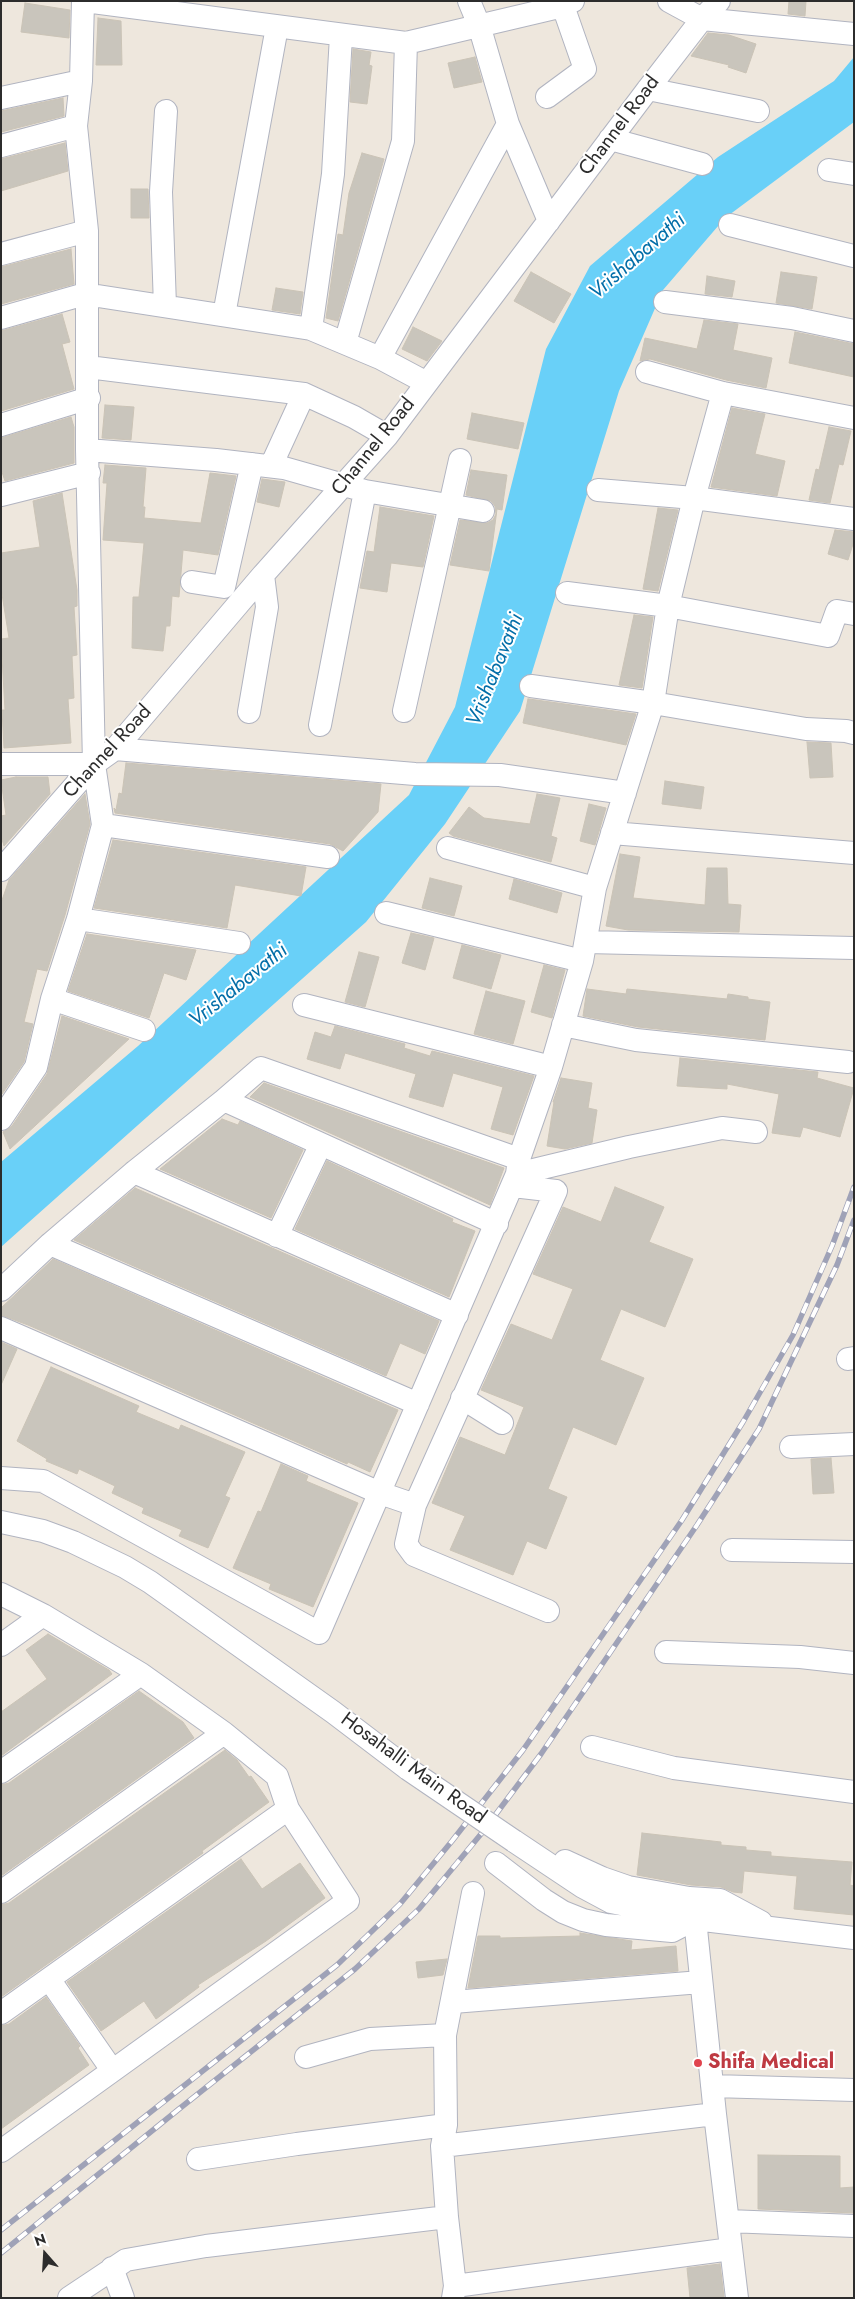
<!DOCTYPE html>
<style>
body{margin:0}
#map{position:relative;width:855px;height:2299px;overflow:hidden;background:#eee7dd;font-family:Jost,sans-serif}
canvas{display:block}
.frame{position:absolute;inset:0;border:2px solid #2c2c2c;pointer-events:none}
.north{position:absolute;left:20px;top:2229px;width:50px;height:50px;-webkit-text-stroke:4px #fff;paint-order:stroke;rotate:341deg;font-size:14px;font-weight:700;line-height:20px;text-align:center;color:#2c2c2c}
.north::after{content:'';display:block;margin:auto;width:18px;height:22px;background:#2c2c2c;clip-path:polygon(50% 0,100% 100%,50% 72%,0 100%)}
</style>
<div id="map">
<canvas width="855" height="2299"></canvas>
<div class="frame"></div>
<div class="north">N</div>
</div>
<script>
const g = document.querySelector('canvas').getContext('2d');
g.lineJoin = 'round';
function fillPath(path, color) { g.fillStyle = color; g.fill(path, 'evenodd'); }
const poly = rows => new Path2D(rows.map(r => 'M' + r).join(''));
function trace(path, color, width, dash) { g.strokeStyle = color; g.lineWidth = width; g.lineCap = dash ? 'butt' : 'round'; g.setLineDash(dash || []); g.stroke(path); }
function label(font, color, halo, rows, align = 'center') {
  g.font = font + ' Jost,sans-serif'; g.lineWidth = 4; g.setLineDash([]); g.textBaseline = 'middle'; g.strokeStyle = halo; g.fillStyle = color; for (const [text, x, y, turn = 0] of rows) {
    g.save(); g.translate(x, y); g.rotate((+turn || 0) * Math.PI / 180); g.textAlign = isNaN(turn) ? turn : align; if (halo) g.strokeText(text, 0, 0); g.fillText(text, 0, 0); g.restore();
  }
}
fillPath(poly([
 [854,57,854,122,725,218,663,290,619,391,520,711,445,824,366,922,1,1247,1,1162,138,1046,409,795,455,707,546,349,590,266,718,157,834,81]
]), '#69d0f8');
const building = poly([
 [789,1,806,1,805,16,788,14,789,1],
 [25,3,70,10,69,38,21,32,25,3],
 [98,18,121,21,122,65,96,65,98,18],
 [708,33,729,35,756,44,746,73,728,67,729,65,691,56,708,33],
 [353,49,371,52,369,65,372,66,367,104,350,102,353,49],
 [475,57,482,82,454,88,448,63,475,57],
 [63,98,64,116,1,132,1,111,63,98],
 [65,143,68,171,1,191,1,159,65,143],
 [362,153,384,159,338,321,326,318,338,234,343,235,349,193,362,153],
 [131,189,148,189,149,218,131,218,131,189],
 [71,249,74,284,1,304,1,267,71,249],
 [531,272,571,294,554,323,514,301,531,272],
 [781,272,817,277,812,309,776,303,781,272],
 [707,276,735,281,732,297,705,294,707,276],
 [276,288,303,292,300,314,272,310,276,288],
 [62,314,70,342,62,344,74,389,1,411,1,331,62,314],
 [704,320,738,324,733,350,772,358,766,388,726,380,650,359,640,361,645,338,697,349,704,320],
 [413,327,442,341,427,361,402,349,413,327],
 [795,332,854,344,854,377,789,363,795,332],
 [105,405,134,407,131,440,102,438,105,405],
 [732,408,765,414,755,454,785,461,777,496,711,487,732,408],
 [472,413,524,423,518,449,467,439,472,413],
 [71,417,74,427,74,463,5,481,1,469,1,438,71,417],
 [829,427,851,431,843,465,839,464,830,503,809,500,816,469,819,470,829,427],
 [105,465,146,468,143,507,145,507,144,518,201,523,210,473,236,476,218,555,183,550,179,597,172,596,170,626,166,626,163,651,132,648,133,597,139,597,144,543,103,540,107,483,103,483,105,465],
 [471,470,507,475,502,510,497,509,489,571,450,565,460,520,487,523,493,520,496,514,495,506,491,501,466,495,471,470],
 [262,479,285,482,279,507,257,502,262,479],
 [62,493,77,590,77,606,74,607,77,655,72,656,74,698,68,699,71,743,4,748,2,710,5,710,1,639,9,638,1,588,1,553,40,547,33,501,62,493],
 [380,507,434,516,423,567,391,563,387,592,360,588,367,551,374,552,380,507],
 [658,508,678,510,658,591,643,589,658,508],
 [835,530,854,532,854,541,848,560,828,554,835,530],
 [634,615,653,617,642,688,619,685,634,615],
 [528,699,529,699,636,714,626,745,523,723,528,699],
 [807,742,831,743,833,777,810,778,807,742],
 [126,763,381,784,378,812,343,851,330,844,115,813,114,808,116,810,119,793,122,794,126,763],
 [16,777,48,777,50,794,4,846,1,836,1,816,6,815,1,780,16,777],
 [665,781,704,787,701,809,662,804,665,781],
 [85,794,90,824,65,915,47,971,37,969,24,1022,33,1024,24,1062,2,1094,1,903,9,880,85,794],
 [537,794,560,798,551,836,557,838,551,862,453,836,449,833,469,807,484,818,530,824,537,794],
 [589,804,606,808,595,845,580,841,589,804],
 [113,840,306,867,301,896,235,885,227,928,94,908,113,840],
 [620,854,640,857,633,898,705,905,707,868,727,868,728,904,741,905,739,932,628,930,606,926,620,854],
 [430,878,462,886,454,916,422,908,430,878],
 [514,879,562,893,557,913,509,899,514,879],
 [411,933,434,938,425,970,402,963,411,933],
 [87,934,196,950,186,980,164,973,149,1018,68,991,87,934],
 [462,945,501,955,491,989,453,978,462,945],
 [359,952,379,957,365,1007,345,1002,359,952],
 [544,965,565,970,552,1018,531,1012,544,965],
 [587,989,626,994,627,989,727,999,728,994,748,997,748,999,770,1002,765,1040,638,1027,583,1016,587,989],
 [486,991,525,1001,513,1044,474,1034,486,991],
 [62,1016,129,1039,10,1149,3,1132,12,1126,47,1074,62,1016],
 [335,1026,405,1044,404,1048,430,1056,432,1051,534,1076,513,1135,491,1129,503,1087,453,1073,443,1107,409,1097,416,1074,345,1053,340,1069,307,1059,315,1032,331,1037,335,1026],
 [680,1058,818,1072,817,1078,854,1088,840,1137,803,1127,800,1137,772,1133,779,1094,727,1084,727,1089,677,1086,680,1058],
 [561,1078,592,1083,588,1108,597,1110,592,1143,565,1149,547,1146,554,1102,553,1102,561,1078],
 [264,1083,504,1168,490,1205,250,1097,264,1083],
 [222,1119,238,1125,240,1121,303,1150,271,1218,160,1169,222,1119],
 [327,1161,453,1219,452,1222,475,1231,449,1297,295,1229,327,1161],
 [615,1187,664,1207,649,1242,693,1259,665,1327,621,1309,600,1360,644,1378,616,1445,573,1427,548,1489,567,1497,546,1549,527,1541,513,1575,450,1550,465,1516,432,1503,460,1437,505,1455,524,1407,481,1390,511,1324,552,1340,573,1289,533,1274,563,1207,601,1222,615,1187],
 [135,1188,439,1321,425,1354,400,1343,386,1376,74,1240,135,1188],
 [53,1259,398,1410,370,1472,348,1462,347,1464,28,1325,1,1315,1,1308,53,1259],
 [1,1342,17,1349,1,1385,1,1342],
 [51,1367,139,1406,136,1412,179,1430,181,1425,245,1452,225,1496,230,1498,208,1548,179,1536,182,1530,142,1513,144,1508,112,1493,115,1486,79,1469,77,1474,46,1461,47,1459,17,1441,51,1367],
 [831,1458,834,1493,813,1494,811,1459,831,1458],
 [281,1464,308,1476,306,1481,358,1503,313,1607,269,1589,271,1584,233,1568,258,1511,261,1512,281,1464],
 [48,1634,109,1670,112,1674,1,1756,1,1712,47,1679,26,1650,48,1634],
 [139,1691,183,1722,194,1738,1,1876,1,1785,9,1783,139,1691],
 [225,1750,237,1760,249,1777,251,1776,269,1802,202,1851,203,1853,1,1997,1,1905,9,1903,225,1750],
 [642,1833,721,1842,721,1845,746,1847,746,1850,771,1852,771,1856,852,1862,850,1885,854,1886,854,1915,794,1909,797,1876,744,1871,742,1893,733,1892,721,1887,691,1885,637,1875,642,1833],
 [241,1859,262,1889,300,1863,325,1898,266,1941,198,1985,199,1987,156,2019,144,2001,101,2031,67,1982,241,1859],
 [580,1933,632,1941,631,1950,676,1946,678,1971,468,1988,478,1936,500,1936,500,1938,580,1936,580,1933],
 [447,1959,443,1975,418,1978,416,1962,447,1959],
 [46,1997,80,2046,78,2048,89,2065,1,2129,1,2026,9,2024,46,1997],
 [758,2155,840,2156,840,2188,854,2187,854,2213,758,2209,758,2155],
 [720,2264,724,2297,690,2298,687,2268,720,2264]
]);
fillPath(building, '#c9c5bc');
trace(building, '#cac3b6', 1);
const minor = poly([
 [85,1,406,43,563,6,573,1],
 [669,1,702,19,854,34],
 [648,89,758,111],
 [547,97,585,69,563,6],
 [1,98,81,81],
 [508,124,549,221],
 [610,139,702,164],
 [1,146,76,126],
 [829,170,854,174],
 [730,225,854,256],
 [1,254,87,231],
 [665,302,792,318,854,331],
 [165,306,161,192,166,111],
 [224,315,277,27],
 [1,318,85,294,311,329,380,358,425,382],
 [311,329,333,174,341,36],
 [345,343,403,141,406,43],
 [380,358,508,124,479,25,469,1],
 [88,367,304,394,354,417,387,436],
 [647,372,723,393,854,418],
 [1,425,89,398],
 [87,450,216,460,284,468,365,491,483,511],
 [271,466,304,394],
 [598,490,694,498,854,519],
 [1,495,89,473],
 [192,582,224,587,252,464],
 [567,593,668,606,828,636,837,611,854,614],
 [531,686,653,703,806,729,846,731,854,733],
 [404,711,460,460],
 [249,712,267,607,263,575],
 [320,725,365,491],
 [115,749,415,774,500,775,625,793],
 [1,764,94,764],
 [103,825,328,857],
 [612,833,854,853],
 [448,848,595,888],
 [1,870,94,764,115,749,263,575,387,436,648,89,702,19,719,1],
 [386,913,582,961],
 [78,919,239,943],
 [586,942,854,948],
 [52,999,144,1030],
 [304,1005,551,1067],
 [563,1025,636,1040,848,1062],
 [224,1100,261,1068,519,1159],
 [1,1119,36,1067,52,999,78,919,103,825,94,764,87,450,87,231,76,126,81,81,83,1],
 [134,1172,457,1315],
 [517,1174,629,1147,722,1128,756,1132],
 [277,1236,320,1146],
 [50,1244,418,1404],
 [1,1290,50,1244,134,1172,224,1100,497,1224],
 [1,1328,380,1493,415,1505,406,1544,414,1555,548,1611],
 [848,1359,854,1358],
 [462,1398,502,1423],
 [791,1447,854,1444],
 [1,1478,43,1481,319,1633,517,1174,519,1159,551,1067,582,961,595,888,653,703,668,606,694,498,723,393],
 [415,1505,556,1191,513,1186],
 [1,1522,43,1531,73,1542,125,1567,150,1582,333,1712,408,1769],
 [732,1550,854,1552],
 [1,1594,43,1615,141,1674,224,1733,277,1776,288,1809,348,1901,1,2151],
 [1,1645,43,1615],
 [666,1652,800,1657,854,1663],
 [592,1747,674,1768,854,1792],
 [1,1772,141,1674],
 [514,1841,583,1887,611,1902,695,1919,854,1938],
 [565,1861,602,1878,628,1887,689,1898,720,1900,761,1922],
 [496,1863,544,1900,563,1912,583,1920,606,1925,672,1931,695,1919],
 [1,1892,224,1733],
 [695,1919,715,2114,737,2298],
 [49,1979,112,2070],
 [453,2002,701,1982],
 [1,2013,288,1809],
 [306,2057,370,2039,445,2035],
 [712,2086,854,2090],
 [442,2146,715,2114],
 [198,2159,297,2144,446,2125],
 [728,2221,854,2226],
 [112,2268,123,2298],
 [455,2286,731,2249],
 [69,2298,126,2260,206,2246,447,2217],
 [453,2298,455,2286,447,2217,442,2146,446,2125,445,2035,473,1893]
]);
trace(minor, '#b1b4c0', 24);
trace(minor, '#fff', 22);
const rail = poly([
 [1,2230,337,1965,400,1904,452,1841,523,1750,682,1520,743,1422,793,1335,832,1246,854,1187],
 [1,2253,179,2109,355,1969,419,1909,481,1834,541,1754,697,1525,759,1429,837,1265,854,1220]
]);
trace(rail, '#9fa2b7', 5.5);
trace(rail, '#fff', 4, [11]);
const minorBridge = poly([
 [408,1769,514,1841]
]);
trace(minorBridge, '#b1b4c0', 24, []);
trace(minorBridge, '#fff', 22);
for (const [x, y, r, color] of [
 [698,2063,5,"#e0444e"]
]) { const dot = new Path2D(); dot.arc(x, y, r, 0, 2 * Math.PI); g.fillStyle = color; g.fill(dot); trace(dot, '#fff', 2); }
label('20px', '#2c2c2c', '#fff', [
 ["Channel Road",620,126,-53],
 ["Channel Road",374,447,-51],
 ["Channel Road",108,752,-47],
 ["Hosahalli Main Road",413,1769,36]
]);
label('bold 20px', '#be3a42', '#fff', [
 ["Shifa Medical",708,2063]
], 'left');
label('italic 21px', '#036ea8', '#fff', [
 ["Vrishabavathi",638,257,-41],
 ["Vrishabavathi",496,670,-68],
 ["Vrishabavathi",239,986,-39]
]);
</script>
